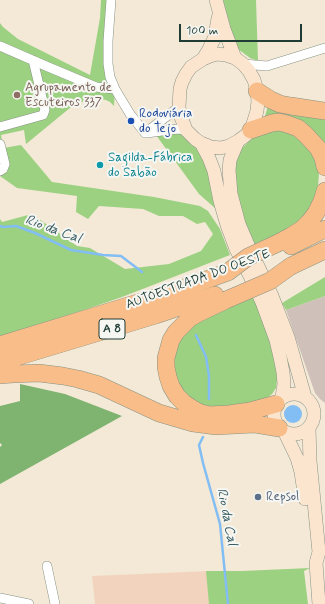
<!DOCTYPE html>
<meta charset="utf-8">
<style>
body{margin:0}
#map{position:relative;width:325px;height:604px;overflow:hidden;background:#f3e9d6;font-family:Mynerve,sans-serif}
canvas{display:block}
.scale{position:absolute;left:179px;top:24px;width:123px;height:18px;box-sizing:border-box;border:2px solid #1f3d34;border-top:0;padding-left:5px;font-size:12px;line-height:14px;white-space:nowrap;color:#1f3d34;-webkit-text-stroke:3px #f6f6f2;paint-order:stroke}
</style>
<div id="map">
<canvas width="325" height="604"></canvas>
<div class="scale">100 m</div>
</div>
<script>
const g = document.querySelector('canvas').getContext('2d');
g.lineJoin = 'round';
function fillPath(path, color) { g.fillStyle = color; g.fill(path, 'evenodd'); }
const poly = rows => new Path2D(rows.map(r => 'M' + r).join(''));
function trace(path, color, width, dash) { g.strokeStyle = color; g.lineWidth = width; g.lineCap = dash ? 'butt' : 'round'; g.setLineDash(dash || []); g.stroke(path); }
function label(font, color, halo, rows, align = 'center') {
  g.font = font + ' Mynerve,sans-serif'; g.lineWidth = 4; g.setLineDash([]); g.textBaseline = 'middle'; g.strokeStyle = halo; g.fillStyle = color; for (const [text, x, y, turn = 0] of rows) {
    g.save(); g.translate(x, y); g.rotate((+turn || 0) * Math.PI / 180); g.textAlign = isNaN(turn) ? turn : align; if (halo) g.strokeText(text, 0, 0); g.fillText(text, 0, 0); g.restore();
  }
}
fillPath(poly([
 [209,571,212,604,95,604,92,576]
]), '#f2d4be');
fillPath(poly([
 [325,296,325,403,320,399,315,393,286,310]
]), '#cfc0ba');
fillPath(poly([
 [101,0,111,0,108,41,115,89,114,106,110,102,106,100,100,99,76,103,26,144,24,130,1,135,3,148,21,145,52,182,154,197,200,206,208,211,220,229,230,255,122,297,87,309,0,337,0,219,2,222,32,214,77,246,90,248,125,269,169,264,201,251,213,234,205,222,197,224,183,216,159,216,143,209,99,206,88,219,76,212,77,196,17,188,0,176,0,23,3,27,18,39,90,75,100,18],
 [223,0,256,0,258,61,250,58,238,49,234,42],
 [268,106,325,117,325,146,265,116],
 [278,128,295,135,314,155,319,172,318,188,313,204,303,216,297,222,289,228,255,246,243,220,233,175,237,156,242,148,255,136],
 [178,132,184,135,198,149,206,164,216,209,199,194,156,135],
 [325,277,325,296,286,310,282,303],
 [254,295,270,340,277,371,277,380,276,388,272,394,266,399,258,404,204,407,187,397,172,371,177,340,191,325],
 [310,568,304,571,308,604,209,604,206,571,242,571]
]), '#9dd182');
fillPath(poly([
 [20,384,65,394,122,416,0,484,0,447,2,445,0,443,0,406,20,401]
]), '#7eb370');
fillPath(poly([
 '284 414a9 9 0 1 1 18 0a9 9 0 1 1-18 0Z'
]), '#82bdf4');
trace(poly([
 [0,226,3,227,16,226,35,233,71,250,103,255,121,256,142,272],
 [196,335,206,357,209,376,209,399],
 [203,437,199,445,203,463,220,524,228,604]
]), '#82bdf4', 2.5);
const street = poly([
 [111,0,108,41,108,64,110,77,115,89],
 [0,46,46,66,96,87,115,89,130,114,145,133],
 [243,64,267,66,325,48],
 [0,127,43,115,45,110,33,60],
 [145,133,179,107],
 [146,133,178,129,186,130],
 [0,144,5,164,3,169,0,171],
 [47,566,55,604],
 [0,598,29,604]
]);
const secondary = poly([
 [216,0,224,29,235,58],
 [217,54,226,55,235,58,243,64,249,71,254,80,257,91,258,101,257,111,251,130,245,136,238,141,229,146,220,148,211,147,201,143,195,139,186,130,183,122,180,115,179,107,180,89,182,82,186,74,191,67,203,59,210,56,217,54],
 [203,59,209,49,215,37,218,18],
 [238,141,230,160,229,170,231,194,239,224,248,245,272,296,288,337,305,397],
 [201,143,209,158,214,171,220,201,227,225,236,249,250,276,262,302,276,340,280,357,283,372,284,384,282,397],
 '274 414a20 20 0 1 1 40 0a20 20 0 1 1-40 0Z',
 [309,428,310,461,319,552,316,563,319,604],
 [285,433,297,458,301,472,305,499]
]);
const highway = poly([
 [257,91,271,100,280,104,291,106,325,111],
 [251,130,272,123,279,122,287,124,298,128,305,134,318,148,323,158,325,167],
 [278,243,291,236,302,229,310,221,316,213,322,201,325,191],
 [291,246,325,229],
 [291,266,325,250],
 [226,300,199,313,190,318,176,332,171,340,166,358,166,367,168,377,171,386,177,396,184,403,193,409,201,413,209,415,229,414,250,411,276,404],
 [0,345,170,293,228,272],
 [0,362,156,315,215,295],
 [0,375,13,374,39,373,63,376,78,379,99,385,159,413,193,423,216,426,255,424,279,428]
]);
trace(street, '#899385', 10);
trace(secondary, '#899385', 14);
trace(highway, '#899385', 18);
trace(street, '#fff', 9);
trace(secondary, '#fce5cf', 13);
trace(highway, '#f8bd88', 17);
const highwayBridge = poly([
 [228,272,248,257,278,243],
 [226,300,270,281,291,266]
]);
trace(highwayBridge, '#899385', 18, []);
trace(highwayBridge, '#f8bd88', 17);
for (const [x, y, r, color] of [
 [17,95,4,"#8d6e63"],
 [131,121,4,"#1a4fb4"],
 [100,165,4,"#0f9aa8"],
 [258,497,4,"#5c6f8a"]
]) { const dot = new Path2D(); dot.arc(x, y, r, 0, 2 * Math.PI); g.fillStyle = color; g.fill(dot); trace(dot, '#f6f6f2', 1.5); }
for (const [x, y, w] of [
 [112,329,26]
]) { const box = new Path2D(); box.roundRect(x - w / 2, y - 10, w, 20, 3); g.fillStyle = '#f6f6f2'; g.fill(box); trace(box, '#1f3d34', 1); }
label('bold 12px', '#1f3d34', null, [
 ["A 8",112,329]
]);
label('13px', '#785e54', '#f6f6f2', [
 ["Agrupamento de",25,88],
 ["Escuteiros 337",25,103]
], 'left');
label('13px', '#164399', '#f6f6f2', [
 ["Rodoviária",139,114],
 ["do Tejo",139,129]
], 'left');
label('13px', '#0d838f', '#f6f6f2', [
 ["Sagilda-Fábrica",108,158],
 ["do Sabão",108,173]
], 'left');
label('13px', '#1f3d34', '#f6f6f2', [
 ["AUTOESTRADA DO OESTE",198,280,-20]
]);
label('13px', '#4e5e75', '#f6f6f2', [
 ["Repsol",266,497]
], 'left');
label('italic 14px', '#385d64', '#f6f6f2', [
 ["Rio da Cal",53,230,20],
 ["Rio da Cal",226,517,79]
]);
</script>
